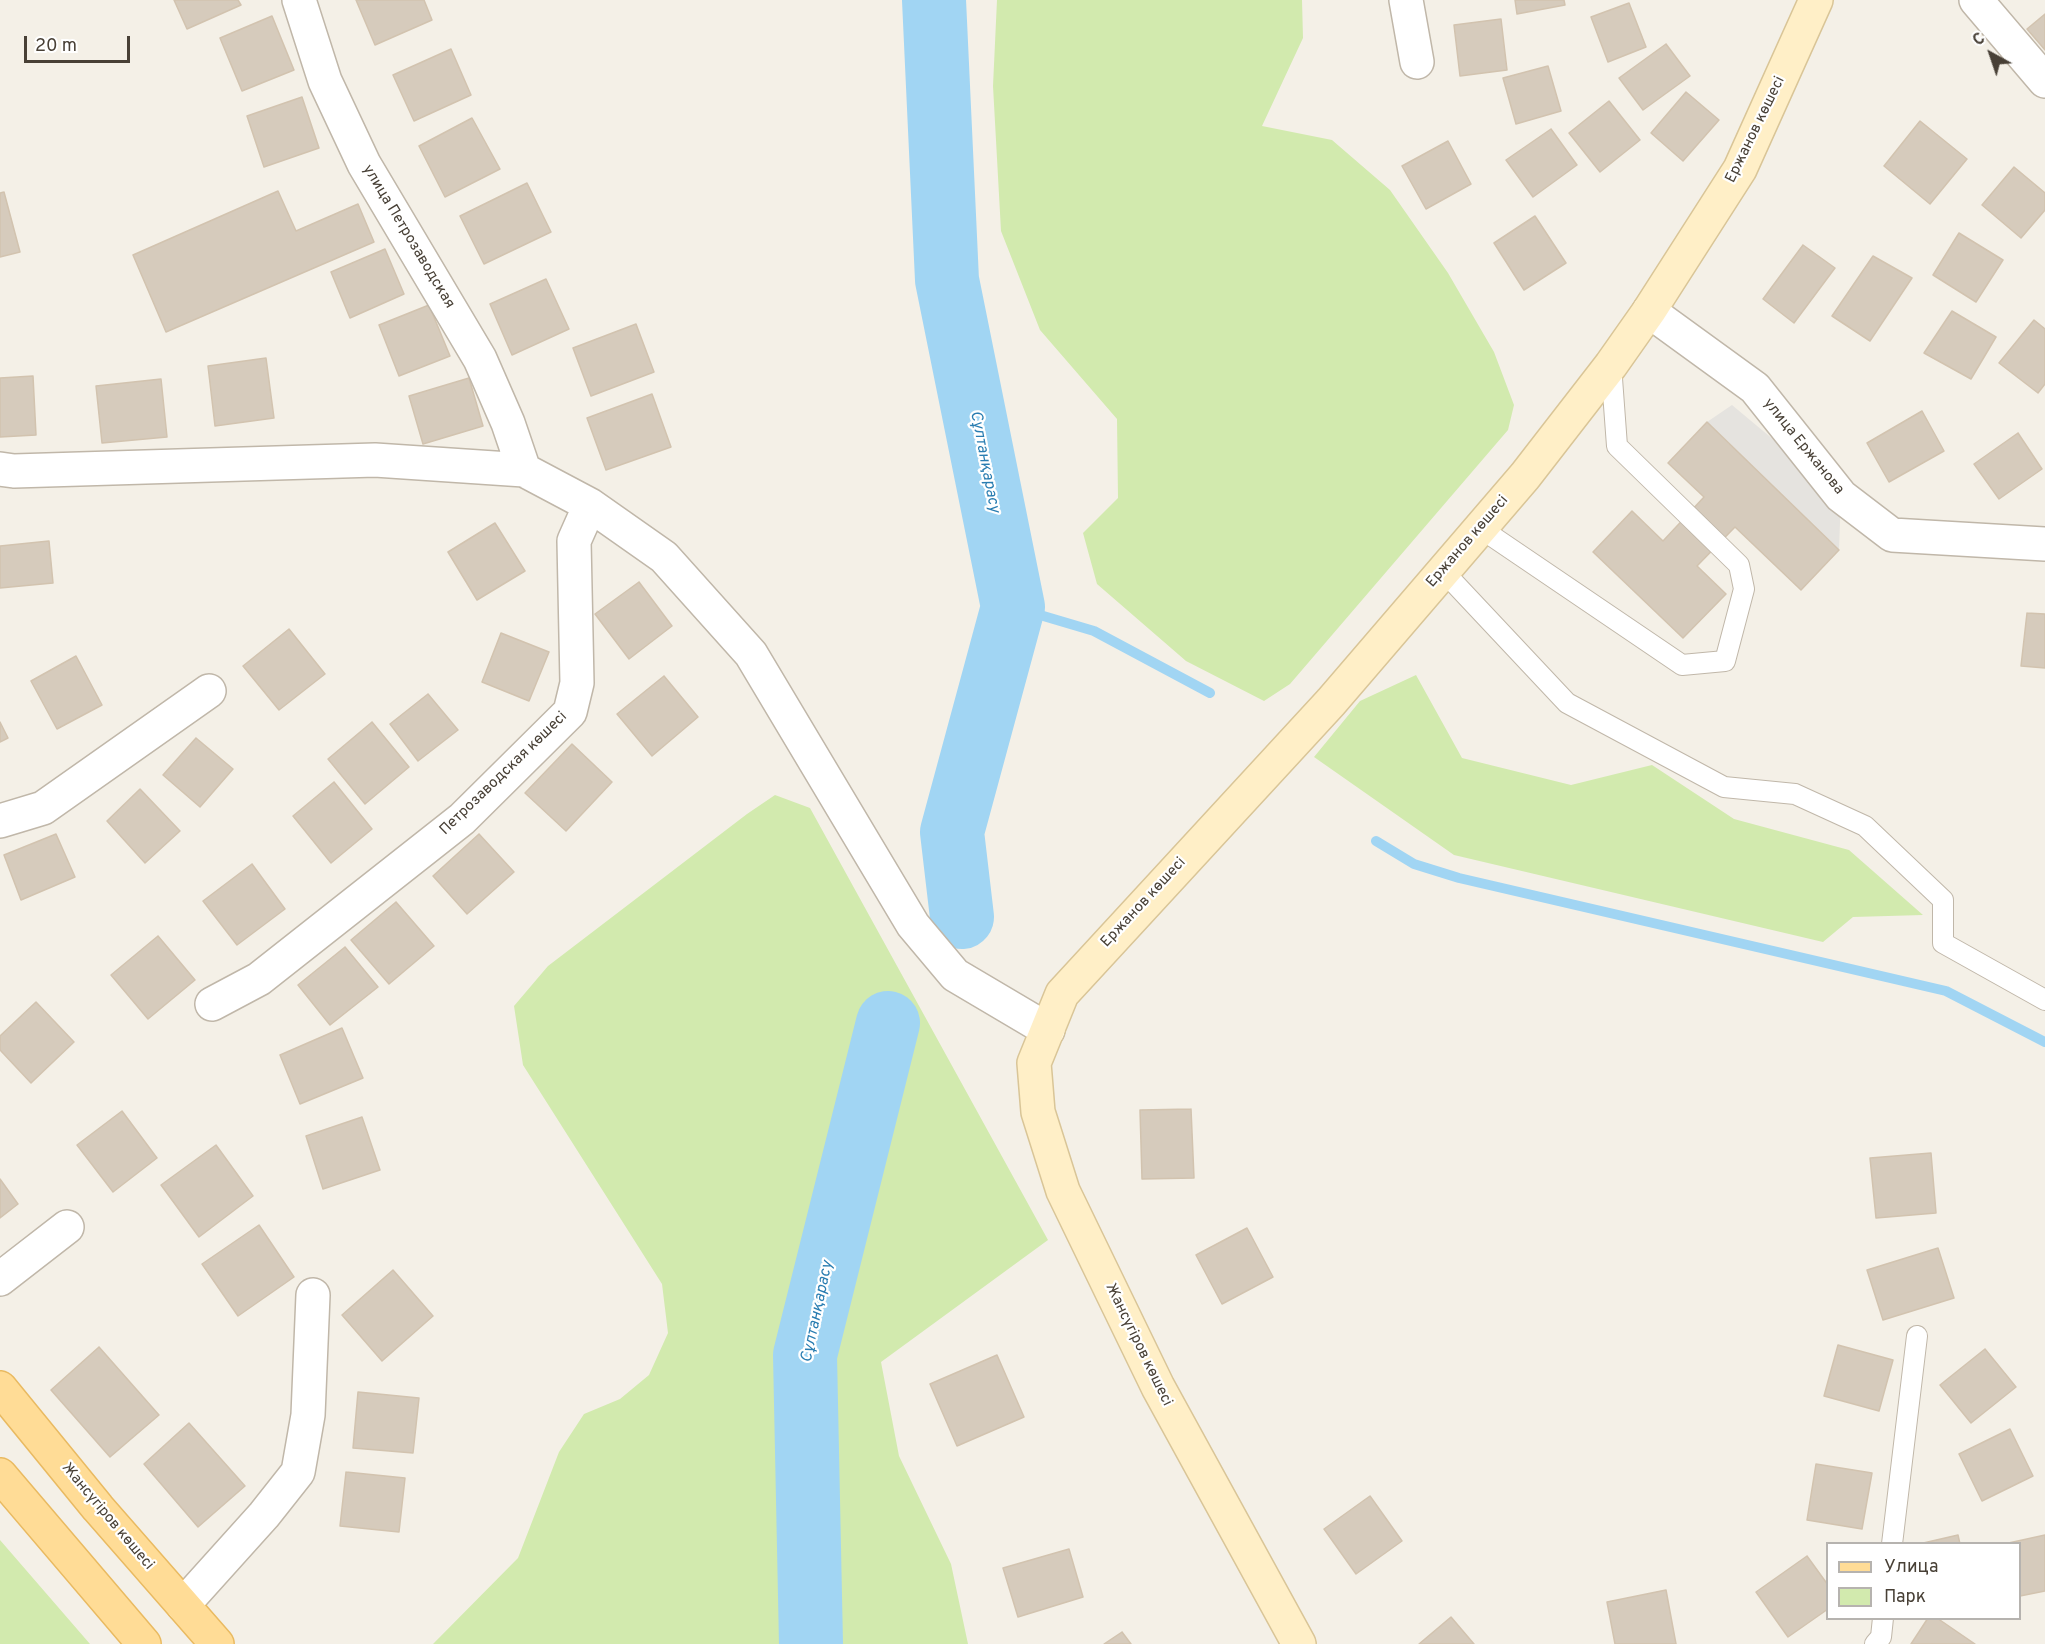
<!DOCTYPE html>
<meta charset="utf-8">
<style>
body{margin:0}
#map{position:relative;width:2045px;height:1644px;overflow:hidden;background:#f4f0e7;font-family:Overpass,sans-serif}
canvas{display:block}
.legend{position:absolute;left:1826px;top:1542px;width:195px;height:78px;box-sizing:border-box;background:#fff;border:2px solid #b6b3af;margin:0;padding:8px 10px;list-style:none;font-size:18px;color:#484036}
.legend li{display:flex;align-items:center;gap:12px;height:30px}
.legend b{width:30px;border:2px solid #b6b3af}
.north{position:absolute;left:1961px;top:24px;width:60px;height:60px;-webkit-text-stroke:4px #fff;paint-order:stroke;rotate:320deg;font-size:16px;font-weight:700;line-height:24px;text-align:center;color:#484036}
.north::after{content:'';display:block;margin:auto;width:21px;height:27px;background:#484036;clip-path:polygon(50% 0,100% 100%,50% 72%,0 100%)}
.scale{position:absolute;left:24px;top:36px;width:106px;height:27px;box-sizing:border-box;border:3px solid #484036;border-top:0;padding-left:8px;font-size:18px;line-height:21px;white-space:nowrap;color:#484036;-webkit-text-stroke:4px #fff;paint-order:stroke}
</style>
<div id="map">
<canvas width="2045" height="1644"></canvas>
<ul class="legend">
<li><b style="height:8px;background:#ffdc96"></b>Улица</li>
<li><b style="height:16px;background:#d2eaae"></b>Парк</li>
</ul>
<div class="north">С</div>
<div class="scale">20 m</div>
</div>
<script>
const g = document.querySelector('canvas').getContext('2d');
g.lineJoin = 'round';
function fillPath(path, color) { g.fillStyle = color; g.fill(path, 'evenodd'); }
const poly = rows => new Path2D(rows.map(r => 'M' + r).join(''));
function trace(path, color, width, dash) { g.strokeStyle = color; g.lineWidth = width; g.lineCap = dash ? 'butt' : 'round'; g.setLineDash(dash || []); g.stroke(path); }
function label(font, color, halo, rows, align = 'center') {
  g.font = font + ' Overpass,sans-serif'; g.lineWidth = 4.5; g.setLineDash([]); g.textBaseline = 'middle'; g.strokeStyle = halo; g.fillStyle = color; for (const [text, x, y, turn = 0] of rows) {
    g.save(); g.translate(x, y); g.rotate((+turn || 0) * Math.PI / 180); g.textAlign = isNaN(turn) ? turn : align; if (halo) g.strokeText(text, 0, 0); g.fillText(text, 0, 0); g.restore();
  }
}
fillPath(poly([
 [997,0,1302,0,1303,38,1262,126,1332,140,1390,190,1448,273,1494,352,1514,405,1508,430,1290,684,1264,701,1186,661,1097,584,1083,533,1118,498,1117,419,1040,330,1001,231,993,86],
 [1416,675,1462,758,1571,785,1652,765,1734,819,1849,850,1923,915,1853,917,1823,942,1454,855,1314,757,1360,701],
 [775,795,810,808,1048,1240,881,1362,899,1456,951,1564,968,1644,433,1644,518,1558,559,1452,584,1414,620,1399,649,1375,668,1333,662,1284,523,1065,514,1006,548,966,747,814],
 [0,1540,90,1644,0,1644]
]), '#d2eaae');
fillPath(poly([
 [1732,405,1841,496,1839,550,1707,422]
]), '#e5e3df');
trace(poly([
 [1013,607,1094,631,1210,693],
 [1376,841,1414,864,1459,878,1946,991,2045,1042]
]), '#a1d5f3', 10);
trace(poly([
 [934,0,947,280,1013,607,952,832,962,917],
 [811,1644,805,1355,888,1023]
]), '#a1d5f3', 64);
const building = poly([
 [174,0,238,0,241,5,187,29,174,0],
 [356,0,424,0,432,20,375,45,356,0],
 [1515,0,1564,0,1565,5,1517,14,1515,0],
 [1629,3,1646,47,1608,62,1591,17,1629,3],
 [2045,14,2045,50,2027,29,2045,14],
 [272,16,294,70,242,91,220,38,272,16],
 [1501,19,1507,70,1460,76,1454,25,1501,19],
 [1666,44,1690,76,1643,110,1619,78,1666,44],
 [451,49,471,95,414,121,393,75,451,49],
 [1548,66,1561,111,1516,124,1503,78,1548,66],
 [1686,92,1719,120,1683,161,1651,133,1686,92],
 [302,97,319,148,264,167,247,116,302,97],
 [1609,101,1640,140,1600,172,1569,133,1609,101],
 [472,118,500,169,445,197,419,146,472,118],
 [1920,121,1967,159,1930,204,1884,166,1920,121],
 [1551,129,1577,165,1533,197,1506,160,1551,129],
 [1448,141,1471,184,1426,209,1402,166,1448,141],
 [2014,167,2045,193,2045,210,2021,238,1982,205,2014,167],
 [527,183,551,232,484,264,460,216,527,183],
 [278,191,296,231,358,204,374,242,166,332,133,255,278,191],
 [4,192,20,252,0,257,0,193,4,192],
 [1535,216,1566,263,1524,290,1494,243,1535,216],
 [1959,233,2003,260,1976,302,1933,275,1959,233],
 [1803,245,1835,268,1794,323,1763,299,1803,245],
 [385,249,404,294,350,318,331,272,385,249],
 [1873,256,1912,278,1870,341,1832,316,1873,256],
 [546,279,569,329,512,355,490,304,546,279],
 [429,305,450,356,399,376,379,325,429,305],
 [1952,311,1996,337,1971,379,1924,353,1952,311],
 [2034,320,2045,329,2045,384,2038,393,1999,363,2034,320],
 [636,324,654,372,591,396,573,348,636,324],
 [266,358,274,418,215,426,208,366,266,358],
 [33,376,36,435,0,437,0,378,33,376],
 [469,378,483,426,423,444,409,396,469,378],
 [161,379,167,437,102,443,96,386,161,379],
 [652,394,671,447,606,470,587,418,652,394],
 [1922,411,1944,451,1889,482,1867,443,1922,411],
 [1707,422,1839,550,1801,590,1735,527,1697,566,1726,594,1683,638,1593,552,1632,511,1663,541,1704,497,1668,463,1707,422],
 [2018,433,2042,469,1999,499,1974,464,2018,433],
 [495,523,525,571,477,600,448,552,495,523],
 [49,541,53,583,0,588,0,546,49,541],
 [639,582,672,626,629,659,595,614,639,582],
 [2027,613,2045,614,2045,668,2021,666,2027,613],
 [289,629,325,674,279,710,243,666,289,629],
 [501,633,549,652,529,701,482,682,501,633],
 [76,656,102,705,57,729,31,681,76,656],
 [664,676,698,717,652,756,617,714,664,676],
 [428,694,458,730,418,761,390,724,428,694],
 [0,722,8,738,0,742,0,722],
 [372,722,409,767,365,804,328,759,372,722],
 [196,738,233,769,200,807,163,775,196,738],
 [572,744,612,782,566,831,525,793,572,744],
 [334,782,372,829,331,863,293,816,334,782],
 [140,789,180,831,145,863,107,821,140,789],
 [56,834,75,877,21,900,4,855,56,834],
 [479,834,514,872,467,914,433,876,479,834],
 [252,864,285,909,237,945,203,901,252,864],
 [396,902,434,946,389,984,351,940,396,902],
 [158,936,195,980,148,1019,111,975,158,936],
 [345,947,378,987,330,1025,298,985,345,947],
 [36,1002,74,1042,31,1083,0,1050,0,1036,36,1002],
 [342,1028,363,1078,300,1104,280,1055,342,1028],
 [1191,1109,1194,1178,1142,1179,1140,1110,1191,1109],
 [122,1111,157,1158,113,1192,77,1145,122,1111],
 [362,1117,380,1170,323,1189,306,1136,362,1117],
 [216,1145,253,1196,199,1237,161,1185,216,1145],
 [1931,1153,1936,1213,1876,1218,1870,1158,1931,1153],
 [0,1179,18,1204,0,1218,0,1179],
 [259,1225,294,1277,238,1316,202,1264,259,1225],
 [1247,1228,1273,1277,1222,1304,1196,1255,1247,1228],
 [1938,1248,1954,1298,1883,1320,1867,1270,1938,1248],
 [393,1270,433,1316,382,1361,342,1315,393,1270],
 [1838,1345,1893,1360,1879,1411,1824,1396,1838,1345],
 [99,1347,159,1415,110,1457,51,1390,99,1347],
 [1985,1349,2016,1387,1971,1423,1940,1385,1985,1349],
 [997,1355,1024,1417,957,1446,930,1384,997,1355],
 [358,1392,419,1398,413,1453,353,1448,358,1392],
 [189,1423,245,1486,198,1527,144,1464,189,1423],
 [2010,1429,2033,1476,1982,1501,1959,1454,2010,1429],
 [1816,1464,1872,1473,1862,1529,1807,1520,1816,1464],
 [346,1472,405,1478,399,1532,340,1526,346,1472],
 [1370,1496,1402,1541,1356,1574,1324,1529,1370,1496],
 [1958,1535,1960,1544,1919,1544,1958,1535],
 [2045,1535,2045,1591,2020,1596,2020,1544,2004,1544,2045,1535],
 [1069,1549,1083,1597,1018,1617,1003,1568,1069,1549],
 [1807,1556,1828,1585,1828,1609,1788,1637,1756,1592,1807,1556],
 [1666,1590,1676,1644,1615,1644,1607,1602,1666,1590],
 [1451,1617,1474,1644,1419,1644,1451,1617],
 [1928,1618,1937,1618,1975,1644,1911,1644,1928,1618],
 [1122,1632,1131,1644,1104,1644,1122,1632]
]);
fillPath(building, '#d6cbbc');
trace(building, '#d2c3af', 1.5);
const service = poly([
 [1480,528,1682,665,1725,661,1744,589,1739,565,1617,446,1611,365],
 [1443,571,1567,703,1724,787,1795,794,1865,826,1943,900,1943,943,2045,1000],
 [1892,1544,1917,1336],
 [1875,1644,1881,1637,1883,1618]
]);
const minor = poly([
 [299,0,325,81,364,164,480,359,508,423,524,470],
 [1406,0,1417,62],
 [1976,0,2045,81],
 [1649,311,1755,388,1841,496,1892,535,2045,544],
 [0,469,14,471,375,460,524,470,590,505,664,557,751,654,913,925,955,975,1048,1030],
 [0,821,43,808,209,691],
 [212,1004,259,979,462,819,570,712,577,683,574,541,590,505],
 [0,1279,67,1227],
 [183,1605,264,1515,298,1472,308,1415,313,1295]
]);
const secondary = poly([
 [1299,1644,1158,1387,1063,1191,1038,1112,1034,1063,1062,994,1331,702,1525,476,1611,365,1649,311,1740,169,1816,0]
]);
const primary = poly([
 [0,1388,98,1508,217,1644],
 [0,1475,144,1644]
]);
trace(service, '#c0b7a9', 22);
trace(minor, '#c0b7a9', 36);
trace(secondary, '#d9c597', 36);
trace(primary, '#e9ba61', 36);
trace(service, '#fff', 20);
trace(minor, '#fff', 33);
trace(secondary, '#ffefc7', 33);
trace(primary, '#ffdc96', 33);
label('15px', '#484036', '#fff', [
 ["Ержанов көшесі",1756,130,-64],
 ["улица Петрозаводская",408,237,59],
 ["улица Ержанова",1803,447,51],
 ["Ержанов көшесі",1468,542,-49],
 ["Петрозаводская көшесі",504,774,-44],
 ["Ержанов көшесі",1144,903,-47],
 ["Жансүгіров көшесі",1138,1345,64],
 ["Жансүгіров көшесі",107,1517,50]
]);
label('italic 16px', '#297db1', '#fff', [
 ["Сұлтанқарасу",984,462,79],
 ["Сұлтанқарасу",818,1312,-78]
]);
</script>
